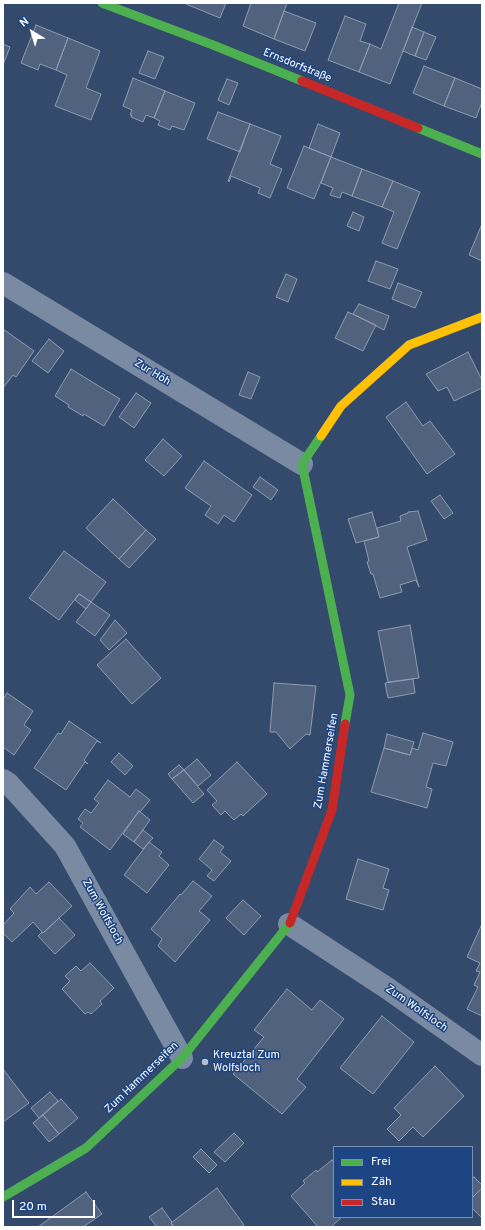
<!DOCTYPE html>
<meta charset="utf-8">
<style>
body{margin:0}
#map{position:relative;width:485px;height:1230px;overflow:hidden;background:#344a6c;font-family:Overpass,sans-serif}
canvas{display:block}
.frame{position:absolute;inset:0;border:4px solid #fff;pointer-events:none}
.legend{position:absolute;left:333px;top:1146px;width:140px;height:72px;box-sizing:border-box;background:#1d4583;border:1px solid #778fb5;margin:0;padding:5px 7px;list-style:none;font-size:12px;color:#fff}
.legend li{display:flex;align-items:center;gap:8px;height:20px}
.legend b{width:20px;border:1px solid #778fb5}
.north{position:absolute;left:12px;top:12px;width:40px;height:40px;-webkit-text-stroke:3px #1d4583;paint-order:stroke;rotate:322deg;font-size:11px;font-weight:700;line-height:16px;text-align:center;color:#fff}
.north::after{content:'';display:block;margin:auto;width:14px;height:18px;background:#fff;clip-path:polygon(50% 0,100% 100%,50% 72%,0 100%)}
.scale{position:absolute;left:12px;top:1200px;width:83px;height:18px;box-sizing:border-box;border:2px solid #fff;border-top:0;padding-left:5px;font-size:12px;line-height:14px;white-space:nowrap;color:#fff;-webkit-text-stroke:3px #1d4583;paint-order:stroke}
</style>
<div id="map">
<canvas width="485" height="1230"></canvas>
<div class="frame"></div>
<ul class="legend">
<li><b style="height:5px;background:#4caf50"></b>Frei</li>
<li><b style="height:5px;background:#ffc107"></b>Zäh</li>
<li><b style="height:5px;background:#c62828"></b>Stau</li>
</ul>
<div class="north">N</div>
<div class="scale">20 m</div>
</div>
<script>
const g = document.querySelector('canvas').getContext('2d');
g.lineJoin = 'round';
function fillPath(path, color) { g.fillStyle = color; g.fill(path, 'evenodd'); }
const poly = rows => new Path2D(rows.map(r => 'M' + r).join(''));
function trace(path, color, width, dash) { g.strokeStyle = color; g.lineWidth = width; g.lineCap = dash ? 'butt' : 'round'; g.setLineDash(dash || []); g.stroke(path); }
function label(font, color, halo, rows, align = 'center') {
  g.font = font + ' Overpass,sans-serif'; g.lineWidth = 3; g.setLineDash([]); g.textBaseline = 'middle'; g.strokeStyle = halo; g.fillStyle = color; for (const [text, x, y, turn = 0] of rows) {
    g.save(); g.translate(x, y); g.rotate((+turn || 0) * Math.PI / 180); g.textAlign = isNaN(turn) ? turn : align; if (halo) g.strokeText(text, 0, 0); g.fillText(text, 0, 0); g.restore();
  }
}
const building = poly([
 [187,3,226,3,220,18,186,4,187,3],
 [251,3,287,3,274,39,243,26,251,3],
 [399,3,422,3,390,84,359,72,370,44,381,49,399,3],
 [284,11,316,23,305,51,274,39,284,11],
 [345,16,366,24,360,41,370,44,359,72,328,60,345,16],
 [36,25,68,38,56,70,40,64,38,70,21,63,36,25],
 [412,27,424,32,415,56,403,51,412,27],
 [424,32,436,37,426,60,415,56,424,32],
 [68,38,100,51,86,88,101,94,91,120,55,106,67,75,56,70,68,38],
 [3,44,10,47,3,65,3,44],
 [148,51,164,57,155,79,139,73,148,51],
 [424,66,455,78,444,106,413,93,424,66],
 [133,78,165,91,154,118,146,115,143,122,131,117,132,115,130,115,132,110,123,106,133,78],
 [455,78,482,89,482,102,476,118,444,106,455,78],
 [227,79,238,83,229,105,218,100,227,79],
 [165,91,195,103,184,130,172,126,170,130,158,125,160,121,154,118,165,91],
 [218,112,250,124,240,152,207,139,218,112],
 [250,124,281,136,270,164,282,169,270,198,258,193,260,188,231,176,229,182,228,181,250,124],
 [318,124,340,133,331,157,309,148,318,124],
 [304,146,331,157,314,199,287,188,304,146],
 [331,157,362,169,352,196,342,192,340,198,330,195,333,188,321,183,331,157],
 [362,169,393,181,382,207,352,196,362,169],
 [393,181,420,192,397,249,382,243,394,212,382,207,393,181],
 [353,212,364,217,359,231,347,226,353,212],
 [482,224,482,261,469,255,482,224],
 [376,261,398,269,390,289,368,281,376,261],
 [286,274,297,279,288,302,276,297,286,274],
 [398,283,422,292,415,308,392,299,398,283],
 [359,304,389,316,384,330,353,314,359,304],
 [348,312,376,325,363,351,335,338,348,312],
 [3,329,34,351,16,377,13,375,3,388,3,329],
 [49,339,64,351,48,373,32,361,49,339],
 [468,352,482,380,482,388,454,401,447,387,438,391,426,374,468,352],
 [71,369,120,399,104,426,84,414,83,416,68,407,69,405,55,396,71,369],
 [248,372,260,377,251,399,239,395,248,372],
 [136,393,151,403,134,428,119,417,136,393],
 [406,402,423,426,430,421,455,454,427,474,386,417,406,402],
 [163,439,182,456,164,476,145,460,163,439],
 [204,461,252,495,234,522,224,515,218,524,205,515,211,506,185,488,204,461],
 [260,477,278,490,271,500,253,487,260,477],
 [440,495,453,513,444,519,431,501,440,495],
 [113,499,146,530,119,559,86,528,113,499],
 [418,511,427,540,407,547,419,587,416,580,400,585,402,592,380,598,373,574,371,574,367,562,369,561,364,541,379,537,377,528,401,521,400,516,408,513,408,512,418,511],
 [372,512,379,537,356,543,348,519,372,512],
 [146,530,156,539,129,568,119,559,146,530],
 [64,551,106,582,91,602,79,594,59,620,29,598,64,551],
 [79,594,91,602,86,609,75,600,79,594],
 [91,602,110,615,95,636,76,622,91,602],
 [115,620,127,633,109,650,100,640,115,620],
 [410,625,419,678,388,682,378,631,410,625],
 [126,639,161,678,132,704,97,665,126,639],
 [413,679,415,693,388,698,385,683,413,679],
 [274,683,316,686,310,735,306,734,290,749,276,732,270,732,274,683],
 [7,693,33,711,24,725,31,730,14,755,3,747,3,699,7,693],
 [69,721,101,743,97,741,84,760,88,764,85,762,66,790,34,768,58,733,61,734,69,721],
 [423,733,453,742,446,766,433,763,426,787,432,789,427,808,371,792,384,748,410,755,412,748,418,750,423,733],
 [387,734,414,742,410,755,384,748,387,734],
 [119,753,133,766,125,775,111,762,119,753],
 [197,759,211,775,198,786,184,770,197,759],
 [237,762,267,794,243,816,241,814,234,820,225,811,221,815,212,805,217,801,207,790,237,762],
 [179,765,184,770,172,779,168,774,179,765],
 [184,770,204,794,193,803,172,779,184,770],
 [108,780,130,797,136,789,150,800,140,812,139,811,110,850,80,827,83,823,78,819,85,809,91,813,99,803,94,799,108,780],
 [139,811,150,820,134,842,123,834,139,811],
 [143,830,153,838,143,849,134,842,143,830],
 [214,840,224,847,220,852,231,861,214,881,207,876,212,870,199,859,214,840],
 [149,842,162,852,159,856,169,865,147,893,124,875,149,842],
 [358,859,389,869,383,888,389,890,383,910,346,899,358,859],
 [193,881,212,896,199,911,210,920,175,962,158,946,162,939,151,929,180,894,181,895,193,881],
 [49,882,72,906,43,933,33,922,12,942,3,933,3,925,14,913,10,909,30,887,36,894,49,882],
 [243,900,261,916,244,935,226,918,243,900],
 [59,918,75,935,55,954,38,936,42,932,43,933,59,918],
 [482,924,482,1016,467,1009,478,987,474,985,480,972,476,971,480,963,467,957,482,924],
 [90,963,114,988,100,1001,102,1004,91,1014,88,1012,85,1014,62,989,70,981,65,976,76,966,81,971,90,963],
 [287,989,312,1010,320,1000,344,1019,297,1079,306,1087,282,1114,233,1074,264,1037,254,1030,287,989],
 [382,1016,414,1042,373,1094,340,1068,382,1016],
 [435,1066,464,1096,423,1137,413,1127,399,1141,387,1129,401,1115,394,1108,435,1066],
 [3,1069,29,1103,3,1122,3,1069],
 [50,1092,58,1101,39,1118,31,1108,50,1092],
 [61,1099,78,1118,59,1134,43,1115,61,1099],
 [43,1115,59,1134,49,1142,33,1123,43,1115],
 [234,1133,244,1143,225,1162,214,1152,234,1133],
 [201,1149,217,1165,209,1173,193,1157,201,1149],
 [332,1160,334,1163,334,1217,342,1217,331,1227,318,1227,291,1196,305,1183,303,1181,316,1170,317,1172,332,1160],
 [474,1177,482,1185,482,1188,472,1198,472,1179,474,1177],
 [217,1188,244,1225,241,1227,174,1227,171,1223,217,1188],
 [482,1188,482,1218,472,1208,472,1198,482,1188],
 [86,1192,102,1214,83,1227,38,1227,86,1192],
 [162,1208,172,1222,171,1223,174,1227,157,1227,149,1217,162,1208]
]);
fillPath(building, '#50627d');
trace(building, '#8e9bb0', 1);
trace(poly([
 [3,283,302,464],
 [3,780,9,784,65,846,182,1058],
 [289,924,387,988,482,1055]
]), '#7a8aa2', 22);
trace(poly([
 [102,3,213,45,302,81],
 [418,128,482,154],
 [321,436,302,464,350,695,345,724],
 [3,1197,86,1148,182,1058,290,923]
]), '#4caf50', 9);
trace(poly([
 [321,436,341,406,409,345,482,317]
]), '#ffc107', 9);
trace(poly([
 [302,81,418,128],
 [290,923,332,810,345,724]
]), '#c62828', 9);
for (const [x, y, r, color] of [
 [205,1062,4,"#b8c0cc"]
]) { const dot = new Path2D(); dot.arc(x, y, r, 0, 2 * Math.PI); g.fillStyle = color; g.fill(dot); trace(dot, '#1d4583', 1.5); }
label('11px', '#fff', '#1d4583', [
 ["Ernsdorfstraße",297,66,22],
 ["Zur Höh",152,373,31],
 ["Zum Hammerseifen",327,761,-80],
 ["Zum Wolfsloch",102,912,61],
 ["Zum Wolfsloch",416,1009,35],
 ["Zum Hammerseifen",142,1078,-44]
]);
label('11px', '#fff', '#1d4583', [
 ["Kreuztal Zum",213,1056],
 ["Wolfsloch",213,1069]
], 'left');
</script>
